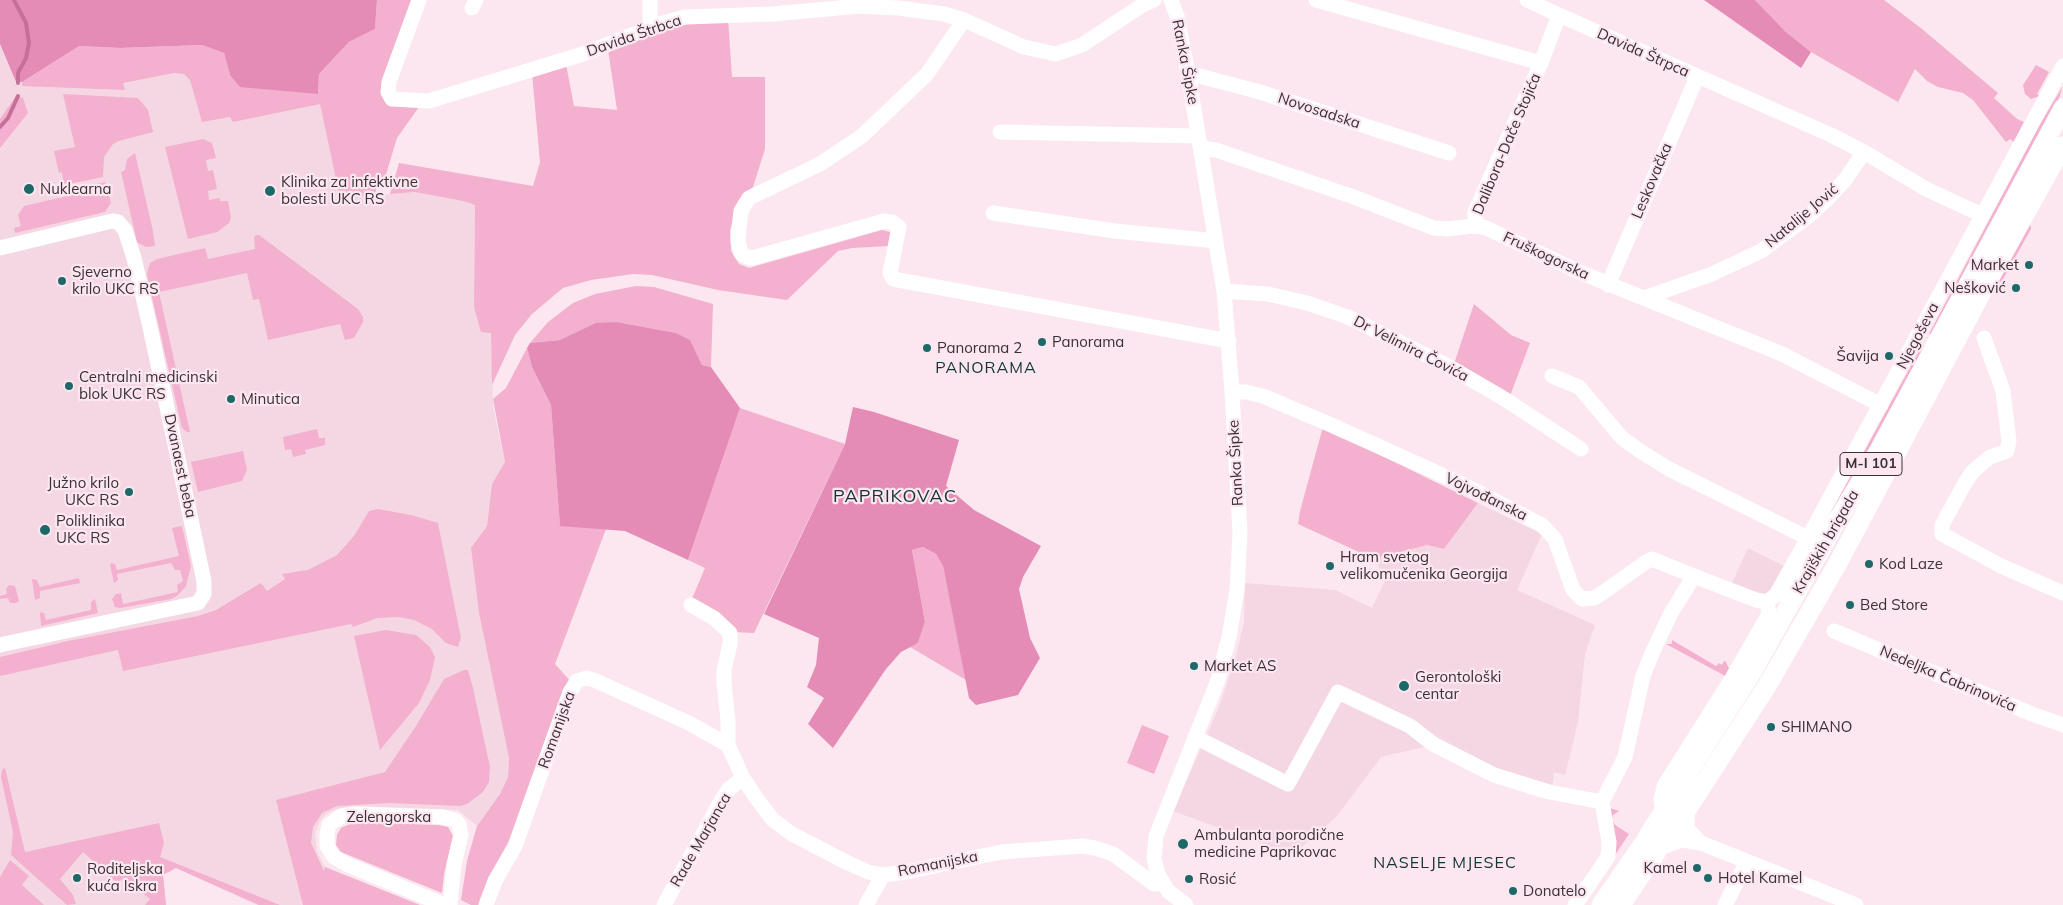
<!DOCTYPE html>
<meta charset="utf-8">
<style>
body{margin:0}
canvas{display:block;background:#fce6ef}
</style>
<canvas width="2063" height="905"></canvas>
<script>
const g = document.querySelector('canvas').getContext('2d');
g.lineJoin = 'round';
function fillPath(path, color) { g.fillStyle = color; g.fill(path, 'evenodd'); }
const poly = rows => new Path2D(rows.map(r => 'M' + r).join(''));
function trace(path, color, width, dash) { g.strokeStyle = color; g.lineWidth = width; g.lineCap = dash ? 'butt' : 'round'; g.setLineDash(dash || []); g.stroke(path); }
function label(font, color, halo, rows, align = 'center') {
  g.font = font + ' Mulish,sans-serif'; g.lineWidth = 4.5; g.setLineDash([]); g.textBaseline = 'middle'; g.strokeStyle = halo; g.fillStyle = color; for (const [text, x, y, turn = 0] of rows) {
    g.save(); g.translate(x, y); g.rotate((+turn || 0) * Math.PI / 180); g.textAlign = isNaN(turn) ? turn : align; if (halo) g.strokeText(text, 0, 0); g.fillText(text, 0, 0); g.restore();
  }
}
fillPath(poly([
 [0,44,16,82,79,46,318,94,340,198,415,192,463,201,475,205,474,307,491,333,493,407,505,462,492,484,487,526,471,548,479,613,509,758,508,777,500,794,477,826,458,810,360,806,334,810,325,815,320,821,315,834,317,851,325,867,320,905,257,905,176,868,163,875,166,905,0,905],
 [1478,503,1542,534,1517,590,1595,625,1585,654,1578,722,1565,775,1554,772,1552,787,1497,782,1424,747,1381,757,1337,816,1293,855,1173,811,1217,712,1235,660,1244,622,1245,583,1335,590,1372,608,1384,583,1383,573,1374,559,1427,545,1444,549],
 [1748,548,1786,567,1767,597,1731,585]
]), '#f5d7e4');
fillPath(poly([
 [377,0,415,0,385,88,419,107,397,138,384,181,376,187,376,195,340,198,320,104,233,122,230,117,202,122,190,80,184,74,174,73,123,83,125,90,22,86,22,82,79,46,120,48,202,45,224,53,230,75,318,94,319,74,349,42,375,29],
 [1755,0,1884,0,1922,29,1998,93,1994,98,2017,119,2024,122,2014,142,2010,139,2006,142,1973,100,1963,93,1938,87,1927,81,1915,69,1898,102,1811,52,1786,32],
 [728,19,732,77,765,77,765,149,753,187,738,201,730,231,731,251,739,264,749,268,882,230,893,233,890,246,852,248,838,251,787,300,718,290,652,275,633,274,591,280,563,288,532,314,515,335,492,385,491,333,481,332,474,307,475,205,463,201,415,192,390,194,399,163,533,186,540,162,532,73,566,64,574,106,617,110,608,49,666,27],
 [2036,65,2049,72,2037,94,2040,96,2031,99,2025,94,2023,85],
 [2063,86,2057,104,1932,334,1929,334,2040,124],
 [63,94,138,98,148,110,153,132,119,141,113,144,104,157,103,177,64,185,62,172,59,173,54,151,75,147],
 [16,96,23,98,28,113,0,148,0,119],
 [203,139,212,143,216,158,206,160,208,171,213,170,217,189,208,191,209,200,220,198,220,201,228,201,231,218,229,223,217,232,188,239,165,147],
 [135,153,153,231,155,246,146,247,137,242,121,172,125,170,127,159],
 [105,182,111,203,105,212,15,233,14,228,21,226,18,215,24,206,80,193,85,187],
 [2030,222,2031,229,2002,281,1996,284],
 [259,235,358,309,363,317,363,322,354,338,345,340,340,324,268,340,259,299,253,300,247,273,159,292,190,432,187,432,182,428,147,275,148,269,150,263,157,259,205,248,208,259,255,249,254,236],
 [636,286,654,287,713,304,711,367,702,365,690,341,676,333,617,322,560,340,530,343,548,322,573,303,595,294],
 [1474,304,1511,335,1530,343,1510,396,1454,364],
 [1926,344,1849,494,1830,514,1918,353],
 [527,348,532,367,551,405,560,525,606,529,555,664,571,682,515,837,482,905,471,905,461,900,467,861,477,826,500,794,508,777,509,758,479,613,471,548,487,526,492,484,505,462,493,399,506,388],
 [740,408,845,444,754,633,733,632,691,601,705,568,688,560],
 [1323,427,1478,503,1444,549,1427,545,1374,559,1298,524,1300,511],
 [317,429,319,438,325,438,325,445,305,450,306,454,293,457,291,449,285,450,283,437],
 [243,451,247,470,242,481,198,492,191,462],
 [378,509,411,515,438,523,461,638,458,647,446,643,432,629,414,620,399,617,377,618,353,627,351,624,123,671,118,650,0,676,0,657,68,641,198,616,216,610,259,584,261,583,267,591,285,579,282,574,308,570,337,555,354,536,369,511],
 [182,526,191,566,186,586,178,595,171,599,120,608,115,607,112,599,116,594,121,593,123,604,178,592,177,585,183,581,180,570,175,570,171,563,117,574,118,580,114,583,110,565,111,563,115,564,117,570,179,556,172,528],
 [923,547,936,554,943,566,966,680,910,647,918,643,925,622,912,550],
 [79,578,80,583,40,591,40,598,35,600,32,579,37,580,40,587],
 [9,585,15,586,19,601,16,603,10,603,8,598,0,599,0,596,7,594,6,589],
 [95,599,98,613,41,626,40,612,44,613,46,620,91,610,91,602],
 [386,630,416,635,430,647,435,657,430,680,419,703,380,750,354,636],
 [1672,640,1716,666,1719,663,1722,665,1724,661,1726,662,1729,669,1729,678,1666,644,1672,644],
 [464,670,468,670,473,688,490,767,489,782,483,792,467,804,460,806,389,803,337,806,322,813,313,827,311,843,324,871,325,867,420,905,303,905,276,800,385,772,416,726,444,679],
 [1142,725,1169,736,1154,774,1127,763],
 [5,768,25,852,159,823,164,843,160,857,280,905,259,905,176,868,163,875,166,905,145,905,150,899,124,878,117,883,83,852,60,879,73,895,76,904,67,905,11,855,13,832,1,777,2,770],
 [1610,808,1619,811,1613,815,1612,820,1615,825,1629,834,1615,855],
 [354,822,438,825,448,827,453,836,444,874,442,893,341,852,336,845,337,835,341,828],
 [10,860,29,876,22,885,44,905,0,905,0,877]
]), '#f3b0cf');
fillPath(poly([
 [0,0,377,0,375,29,349,42,319,74,318,94,240,87,230,75,224,53,202,45,120,48,79,46,22,82,16,82,0,44],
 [1704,0,1755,0,1786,32,1811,52,1801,68],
 [617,322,676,333,690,340,702,365,711,367,740,408,688,560,625,531,560,526,551,405,532,367,527,348,530,343,560,340,596,323],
 [853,407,874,412,959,440,946,486,974,510,1041,546,1023,577,1019,589,1030,638,1040,658,1018,695,976,705,969,698,943,566,936,554,923,547,912,550,925,622,918,643,901,652,886,669,833,748,808,724,824,698,807,687,816,665,819,638,764,614,845,444]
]), '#e48cb6');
trace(poly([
 [14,0,26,23,29,43,26,58,18,73,18,83],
 [0,127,8,118,18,96]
]), '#c57099', 4);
trace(poly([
 [419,0,389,82,388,92,392,99,429,101,583,54,660,24,685,17,773,14,860,6,898,8,944,14,964,20,1024,47,1056,54,1082,45,1141,6,1154,0],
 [650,0,650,28],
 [1171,0,1177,16,1188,73,1224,291,1232,392,1240,533,1237,590,1229,637,1218,680,1156,836,1154,859,1158,874,1168,891,1186,905],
 [1316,0,1541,63,1559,15,1831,135,1864,152,1926,189,1982,215],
 [1527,0,1559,15],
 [472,8,476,0],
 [964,20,927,74,862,136,820,164,749,198,741,211,739,228,738,240,741,253,745,256,752,258,884,221,892,222,899,227,890,273,893,279,1229,341],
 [1188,73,1260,92,1449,153],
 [1000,132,1198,136],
 [1201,148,1216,150,1351,196,1434,228,1448,229,1472,226,1484,227,1584,274,1782,354,1881,405],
 [993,213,1115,231,1216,241],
 [1475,226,1475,212,1541,63],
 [0,248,112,221,118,222,125,230,134,258,150,327,204,581,204,594,198,603,0,645],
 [1608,285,1697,77],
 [1224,291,1268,294,1307,303,1348,317,1448,366,1503,398,1581,449],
 [1644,298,1712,274,1761,251,1810,215,1827,199,1845,180,1864,152],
 [1984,338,2003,391,2009,441,2007,451,1990,457,1973,471,1965,483,1942,525,1942,534,2001,566,2063,593],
 [1552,376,1579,387,1622,438,1640,451,1669,469,1808,538],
 [1232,392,1246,392,1263,396,1329,424,1460,483,1542,525,1555,539,1573,590,1582,599,1593,598,1598,596,1646,562,1652,559,1694,576,1671,613,1653,651,1643,676,1625,757,1602,802,1609,842,1608,857,1575,905],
 [1694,576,1756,600,1767,602],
 [1767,602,1776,595,1813,529,2063,66],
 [691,605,714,618,730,633,730,644,724,670,724,682,728,721,728,745,743,778,757,799,773,820,792,834,848,863,868,872,883,875,906,872,1001,852,1082,846,1095,848,1113,854,1154,884,1163,884],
 [1834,631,2032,714,2063,725],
 [1195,737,1288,784,1338,692,1410,726,1433,744,1494,775,1549,792,1602,802],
 [1688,808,1687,827,1690,832,1701,843,1856,905],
 [1663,812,1661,800,1664,786,1731,680,1769,614,1767,602],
 [1662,847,1682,840,1701,843],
 [442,904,346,864,334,857,327,846,327,834,329,825,341,816,354,814,443,817,455,820,459,824,461,835,454,865,450,905],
 [486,905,495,881,515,846,570,692,577,681,586,678,594,680,689,723,728,745],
 [664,905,721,801,729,789,743,778],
 [866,905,883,875],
 [1725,905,1747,862]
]), '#fff', 15);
trace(poly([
 [1647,837,1751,674,1831,531,1879,450,2063,108],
 [1661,846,1688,808,1767,686,1838,563,1982,292,2063,146],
 [1601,905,1643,844],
 [1621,905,1656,853]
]), '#fff', 19);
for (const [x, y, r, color] of [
 [29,189,6,"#1c6968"],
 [270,191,6,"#1c6968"],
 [2029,265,5,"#1c6968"],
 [62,281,5,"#1c6968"],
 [2016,288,5,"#1c6968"],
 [1042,342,5,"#1c6968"],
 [927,348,5,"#1c6968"],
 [1889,356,5,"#1c6968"],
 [69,386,5,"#1c6968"],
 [231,399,5,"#1c6968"],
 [129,492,5,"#1c6968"],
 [45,530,6,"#1c6968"],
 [1869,564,5,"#1c6968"],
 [1330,566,5,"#1c6968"],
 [1850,605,5,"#1c6968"],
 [1194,666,5,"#1c6968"],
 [1404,686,6,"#1c6968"],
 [1771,727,5,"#1c6968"],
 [1183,844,6,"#1c6968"],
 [1697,868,5,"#1c6968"],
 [77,878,5,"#1c6968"],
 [1708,878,5,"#1c6968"],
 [1189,879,5,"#1c6968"],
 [1513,891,5,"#1c6968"]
]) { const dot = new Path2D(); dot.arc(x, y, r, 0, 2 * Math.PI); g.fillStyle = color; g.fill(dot); trace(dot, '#fce6ef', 2); }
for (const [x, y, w] of [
 [1871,464,62]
]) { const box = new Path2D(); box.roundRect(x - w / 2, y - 11.5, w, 23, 4); g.fillStyle = '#fce6ef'; g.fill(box); trace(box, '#3a3135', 1); }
label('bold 14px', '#3a3135', null, [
 ["M-I 101",1871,464]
]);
label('15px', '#3a3135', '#fce6ef', [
 ["Davida Štrbca",634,36,-19],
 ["Davida Štrpca",1643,53,24],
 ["Ranka Šipke",1185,62,79],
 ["Novosadska",1319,111,18],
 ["Dalibora-Dače Stojića",1507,144,-67],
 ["Leskovačka",1652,181,-67],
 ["Natalije Jović",1802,216,-40],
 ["Fruškogorska",1546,256,25],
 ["Njegoševa",1918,336,-62],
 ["Dr Velimira Čovića",1411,349,27],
 ["Ranka Šipke",1236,463,-93],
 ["Dvanaest beba",180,466,78],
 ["Vojvođanska",1486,497,26],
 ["Krajiških brigada",1826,542,-60],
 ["Nedeljka Čabrinovića",1948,679,23],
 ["Romanijska",557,730,-70],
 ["Zelengorska",389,817],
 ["Rade Marjanca",701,840,-60],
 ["Romanijska",938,864,-11]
]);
label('15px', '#3a3135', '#fce6ef', [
 ["Klinika za infektivne",281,182],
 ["bolesti UKC RS",281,199],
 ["Nuklearna",40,189],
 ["Market",2019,265,"right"],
 ["Sjeverno",72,272],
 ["krilo UKC RS",72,289],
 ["Nešković",2006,288,"right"],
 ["Panorama",1052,342],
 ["Panorama 2",937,348],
 ["Šavija",1879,356,"right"],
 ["Centralni medicinski",79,377],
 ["blok UKC RS",79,394],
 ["Minutica",241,399],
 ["Južno krilo",119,483,"right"],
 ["UKC RS",119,500,"right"],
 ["Poliklinika",56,521],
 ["UKC RS",56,538],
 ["Hram svetog",1340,557],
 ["velikomučenika Georgija",1340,574],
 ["Kod Laze",1879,564],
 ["Bed Store",1860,605],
 ["Market AS",1204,666],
 ["Gerontološki",1415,677],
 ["centar",1415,694],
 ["SHIMANO",1781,727],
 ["Ambulanta porodične",1194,835],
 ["medicine Paprikovac",1194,852],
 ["Kamel",1687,868,"right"],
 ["Roditeljska",87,869],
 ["kuća Iskra",87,886],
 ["Hotel Kamel",1718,878],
 ["Rosić",1199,879],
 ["Donatelo",1523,891]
], 'left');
g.letterSpacing = '1px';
label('16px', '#133635', '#fce6ef', [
 ["PANORAMA",986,368],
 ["NASELJE MJESEC",1445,863]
]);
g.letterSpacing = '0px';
g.letterSpacing = '1px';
label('18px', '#133635', '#fce6ef', [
 ["PAPRIKOVAC",895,497]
]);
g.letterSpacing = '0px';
</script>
